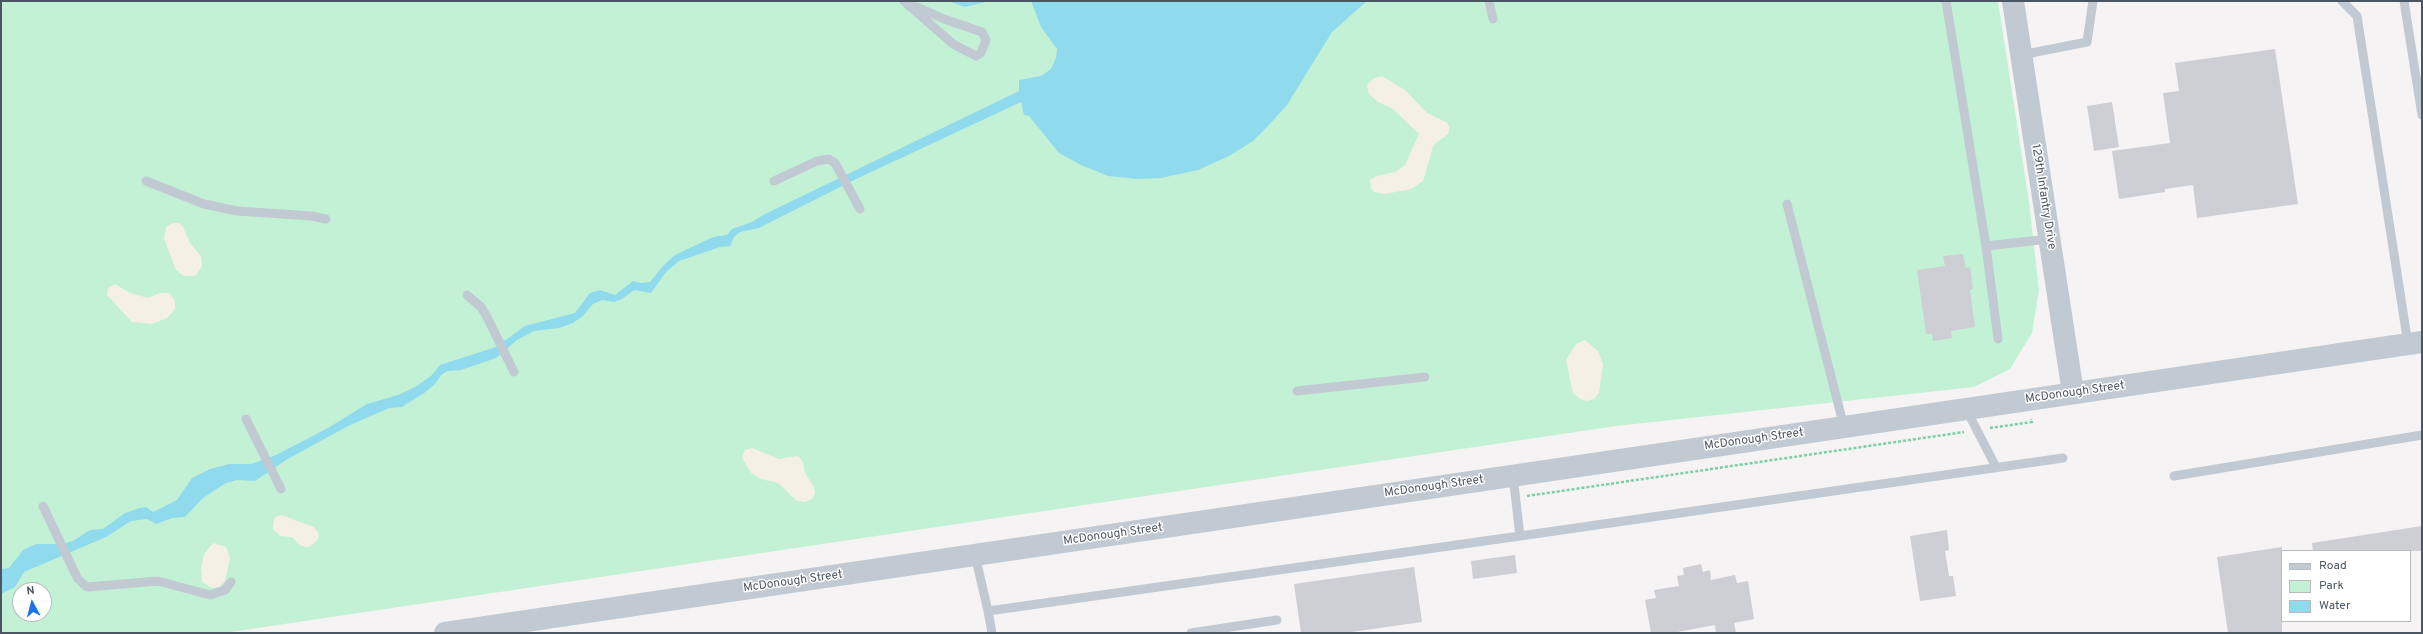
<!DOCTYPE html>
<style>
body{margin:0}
#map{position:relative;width:2423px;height:634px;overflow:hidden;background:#f5f3f3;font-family:Overpass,sans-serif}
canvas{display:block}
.frame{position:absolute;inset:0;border:2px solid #4a5661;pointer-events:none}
.legend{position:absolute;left:2281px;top:550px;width:130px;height:72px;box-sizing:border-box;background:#fff;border:1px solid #b7bbc0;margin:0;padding:5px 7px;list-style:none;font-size:12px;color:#4a5661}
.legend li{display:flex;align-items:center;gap:8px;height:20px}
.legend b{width:20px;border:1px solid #b7bbc0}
.north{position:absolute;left:12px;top:582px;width:40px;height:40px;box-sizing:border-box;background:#fff;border:1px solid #b7bbc0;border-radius:50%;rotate:353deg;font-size:11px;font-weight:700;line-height:16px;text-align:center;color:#4a5661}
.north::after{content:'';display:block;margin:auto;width:14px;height:18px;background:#1a73e8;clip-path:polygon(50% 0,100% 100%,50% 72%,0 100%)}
</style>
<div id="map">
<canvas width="2423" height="634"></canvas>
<div class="frame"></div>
<ul class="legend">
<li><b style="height:5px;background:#c1cad2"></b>Road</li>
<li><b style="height:11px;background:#c3f1d5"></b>Park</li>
<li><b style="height:11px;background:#90daee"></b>Water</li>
</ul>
<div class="north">N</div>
</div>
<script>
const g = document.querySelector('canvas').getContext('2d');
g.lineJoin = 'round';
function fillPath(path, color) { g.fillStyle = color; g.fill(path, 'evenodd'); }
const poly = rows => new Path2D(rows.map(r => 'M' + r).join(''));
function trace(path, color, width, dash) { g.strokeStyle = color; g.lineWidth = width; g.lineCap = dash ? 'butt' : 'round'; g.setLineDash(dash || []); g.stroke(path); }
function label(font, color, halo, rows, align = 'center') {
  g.font = font + ' Overpass,sans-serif'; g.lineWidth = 3; g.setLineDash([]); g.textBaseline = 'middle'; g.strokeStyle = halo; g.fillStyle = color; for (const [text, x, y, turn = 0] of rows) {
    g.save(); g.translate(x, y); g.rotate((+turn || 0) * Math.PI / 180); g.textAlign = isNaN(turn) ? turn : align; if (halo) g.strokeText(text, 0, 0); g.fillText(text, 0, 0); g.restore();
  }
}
fillPath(poly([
 [1,1,1998,1,2029,202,2039,291,2032,333,2010,369,1974,387,1616,426,224,633,1,633],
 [20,590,44,590,44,614,20,614]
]), '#c3f1d5');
fillPath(poly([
 [1382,76,1405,90,1427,113,1446,122,1450,127,1448,134,1436,143,1433,147,1423,181,1411,189,1385,194,1374,192,1371,189,1370,180,1377,176,1395,172,1405,165,1419,134,1393,109,1378,102,1369,94,1367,85,1374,78],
 [173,223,179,223,183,227,190,243,201,256,202,267,195,276,184,276,176,270,164,238,166,227],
 [115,284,130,293,148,298,160,293,169,293,175,301,175,309,167,318,152,324,132,322,107,295,108,288],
 [1585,340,1598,351,1603,364,1599,393,1594,399,1587,401,1580,399,1573,393,1566,360,1576,344],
 [752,448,779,459,798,456,803,462,805,473,814,487,815,493,812,499,805,502,797,501,778,483,761,479,751,473,742,458,745,450],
 [281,515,314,527,319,534,318,539,310,547,305,547,300,545,292,537,280,536,273,529,273,524,275,517],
 [213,543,226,547,230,558,225,581,219,587,212,588,202,582,201,568,204,554]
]), '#f5f0e5');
fillPath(poly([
 [948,1,990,1,965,7],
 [1031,1,1367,1,1332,32,1287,105,1268,126,1253,141,1229,156,1198,170,1161,178,1137,179,1108,176,1081,165,1059,153,1029,116,1024,115,1021,102,852,181,759,228,740,232,734,237,730,246,720,247,679,261,666,272,651,293,634,290,622,299,614,302,602,300,593,304,583,316,573,323,559,328,534,331,517,340,496,358,461,370,447,371,441,375,435,384,424,393,402,407,389,408,348,426,286,460,255,481,237,480,226,483,203,498,185,517,172,518,156,524,147,519,131,521,106,537,24,572,15,587,1,594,1,569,9,568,23,550,36,544,62,544,73,541,90,530,103,529,125,513,140,508,146,507,153,512,177,500,192,478,210,469,229,464,251,464,276,455,328,428,367,404,398,395,415,387,431,376,440,365,496,347,525,326,575,313,590,293,600,290,615,295,633,281,641,283,650,282,664,265,675,255,713,237,727,235,732,229,752,222,763,215,1019,91,1019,80,1041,76,1051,69,1056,58,1057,49,1041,27]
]), '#90daee');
fillPath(poly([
 [2275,49,2298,204,2197,218,2193,185,2165,189,2165,192,2119,199,2112,151,2170,143,2163,93,2179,91,2175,63],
 [2112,102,2119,147,2094,151,2087,106],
 [1963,254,1966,268,1970,267,1973,289,1970,290,1975,327,1951,331,1952,338,1933,341,1932,334,1926,334,1917,270,1945,266,1943,256],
 [2422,526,2422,551,2313,551,2312,543],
 [1947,530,1949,550,1945,551,1949,576,1953,576,1956,596,1920,601,1910,536],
 [2282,547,2282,633,2228,633,2217,557],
 [1515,555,1517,573,1473,579,1471,561],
 [1701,564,1703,572,1710,570,1711,580,1735,575,1737,583,1748,581,1754,619,1734,623,1736,633,1716,633,1715,625,1672,633,1651,633,1645,600,1656,598,1654,590,1679,586,1677,576,1684,575,1683,568],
 [1414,567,1422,622,1344,633,1301,633,1294,584]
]), '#cdcfd5');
trace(poly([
 [1990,428,2032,422,2031,419],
 [1527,496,1964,432]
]), '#7ad0a6', 2.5, [3, 2]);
trace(poly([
 [904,1,953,44,976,56,981,53,986,40,982,32,944,19,917,7,909,6],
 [1489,1,1493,19],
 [1946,1,1986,246],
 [2342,1,2357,16,2408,344],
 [2404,1,2422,115],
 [2021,55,2087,42,2093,1],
 [146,181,204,204,237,211,312,216,326,219],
 [774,181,817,161,829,159,835,163,860,209],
 [1787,204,1844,427],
 [467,295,481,307,487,317,514,372],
 [1998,339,1986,246,2049,239],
 [1297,391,1425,377],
 [1966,409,1996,467],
 [246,419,281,489],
 [2174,476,2422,435],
 [43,506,72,567,78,579,87,587,158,581,210,595,225,590,231,582],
 [1520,536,2063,458],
 [975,555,988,611,1520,536,1513,476],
 [988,611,992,633],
 [1191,633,1277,620]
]), '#c1cad2', 9);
trace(poly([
 [2013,1,2073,393],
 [445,633,2422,342]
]), '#c1cad2', 22);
label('12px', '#4a5661', '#fff', [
 ["129th Infantry Drive",2043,197,81],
 ["McDonough Street",2075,393,-8],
 ["McDonough Street",1754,440,-8],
 ["McDonough Street",1434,487,-8],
 ["McDonough Street",1113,535,-8],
 ["McDonough Street",793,582,-8]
]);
</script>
